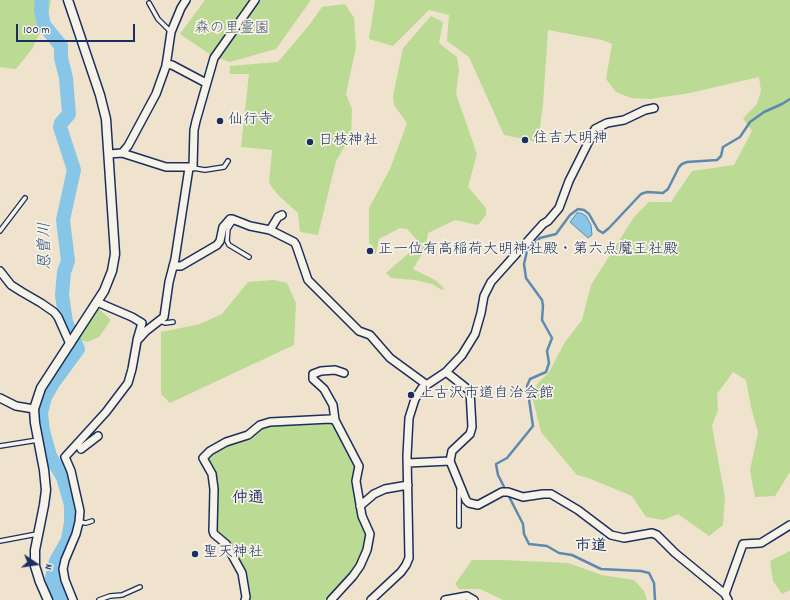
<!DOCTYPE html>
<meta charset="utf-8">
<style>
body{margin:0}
#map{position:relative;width:790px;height:600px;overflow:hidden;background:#efe3ce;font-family:Dekko,sans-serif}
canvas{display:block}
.north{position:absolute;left:16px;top:544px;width:40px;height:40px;-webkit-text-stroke:3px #f7f3e8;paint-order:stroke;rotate:103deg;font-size:11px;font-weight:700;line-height:16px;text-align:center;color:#1b2f5e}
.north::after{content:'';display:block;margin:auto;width:14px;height:18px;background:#1b2f5e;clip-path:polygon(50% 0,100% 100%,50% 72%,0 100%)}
.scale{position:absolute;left:16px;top:24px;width:119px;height:18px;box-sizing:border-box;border:2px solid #1b2f5e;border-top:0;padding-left:5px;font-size:12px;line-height:14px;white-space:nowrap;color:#1b2f5e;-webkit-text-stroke:3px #f7f3e8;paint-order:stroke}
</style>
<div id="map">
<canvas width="790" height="600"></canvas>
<div class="north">N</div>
<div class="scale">100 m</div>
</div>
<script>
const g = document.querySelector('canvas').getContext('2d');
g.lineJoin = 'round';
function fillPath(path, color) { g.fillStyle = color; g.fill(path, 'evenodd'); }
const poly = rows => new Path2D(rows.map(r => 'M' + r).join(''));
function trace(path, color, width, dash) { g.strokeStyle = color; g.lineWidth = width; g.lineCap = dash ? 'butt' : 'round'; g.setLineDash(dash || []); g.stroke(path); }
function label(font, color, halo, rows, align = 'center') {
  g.font = font + ' Dekko,"Klee One",sans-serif'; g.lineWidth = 3.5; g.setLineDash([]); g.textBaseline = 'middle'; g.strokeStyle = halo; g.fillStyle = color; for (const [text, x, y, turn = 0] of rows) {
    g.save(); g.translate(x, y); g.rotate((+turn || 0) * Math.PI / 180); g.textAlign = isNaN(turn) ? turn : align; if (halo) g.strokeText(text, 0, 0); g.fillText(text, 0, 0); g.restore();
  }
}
fillPath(poly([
 [0,0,51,0,48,17,32,49,16,69,0,67],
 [205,0,311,0,276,49,230,62,211,55,180,34],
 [375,0,790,0,790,472,775,496,755,497,750,470,758,433,751,407,746,380,733,372,717,394,718,410,712,426,725,497,723,525,709,536,678,514,663,520,646,517,632,496,588,478,577,475,541,432,532,396,538,383,549,372,565,342,582,320,591,285,634,217,649,202,671,202,692,171,734,165,752,131,743,118,757,104,761,91,759,77,690,93,650,99,631,98,616,92,606,79,612,44,602,40,548,30,543,104,538,142,504,135,469,57,447,41,449,15,429,10,393,46,369,39],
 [345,4,354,18,356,47,346,94,352,109,351,136,336,161,318,235,300,232,298,213,278,195,269,183,272,150,241,147,249,74,230,74,230,66,278,62,310,24,322,7],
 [431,16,443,22,439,43,457,57,459,70,456,94,477,154,468,187,486,208,486,215,478,225,455,220,428,233,425,249,413,269,435,280,444,288,442,290,432,284,415,280,391,278,386,273,417,246,417,240,407,229,400,228,379,239,376,254,374,253,373,246,369,243,369,208,390,169,407,123,394,105,393,96,403,48],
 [274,280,287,283,296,303,294,345,170,403,161,394,161,332,200,324,222,314,248,282],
 [98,308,111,320,99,337,87,342,78,339],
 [281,423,330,423,334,424,356,467,353,481,358,514,367,533,360,557,353,571,325,600,247,600,245,574,215,531,208,456,225,446,253,436,261,427],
 [790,551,790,590,782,594,773,581,770,561],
 [472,560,502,560,568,563,602,575,634,580,644,591,647,600,503,600,480,589,459,589,455,584]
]), '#bbda93');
const water = poly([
 [577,213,581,213,586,216,591,225,592,235,588,238,570,222,577,213]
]);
fillPath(water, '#87c6e7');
trace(water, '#5c8ab0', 1);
trace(poly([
 [655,600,654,583,649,573,641,571,601,569,572,555,559,553,547,546,529,544,524,534,523,524,498,475,496,464,507,458,533,426,527,386,530,379,546,372,549,363,547,351,552,338,542,320,543,306,542,300,526,278,524,264,527,251,540,238,556,234,570,215,578,209,584,210,589,214,598,230,603,233,609,228,641,194,647,192,663,193,668,189,679,167,682,164,687,162,717,160,721,156,723,147,740,137,750,122,764,112,782,104,790,99]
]), '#5c8ab0', 2.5);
trace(poly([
 [42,0,41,10,44,25,61,46,61,58,66,78,69,114,61,123,60,127,74,170,63,220,68,261,64,272,62,295,66,322,78,349,53,383,45,397,41,413,43,431,50,456,63,477,71,505,71,522,68,540,56,561,52,578,61,600]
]), '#87c6e7', 14);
const service = poly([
 [149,3,158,19,171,32],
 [193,168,205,170,224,167,228,161],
 [234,220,228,229,227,241,229,245,249,257],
 [0,231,25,198],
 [512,247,513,256],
 [160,321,165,323,173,322],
 [0,446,38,440],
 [79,522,86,523,92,521],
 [459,526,459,490],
 [0,541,37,534],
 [99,600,110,596,122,595,140,587]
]);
const minor = poly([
 [166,64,172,65,206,83],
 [122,153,128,146,156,94,166,66,171,32,181,8,186,0],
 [109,154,122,153,166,167,193,167,194,130,196,121,214,58,255,0],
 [270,230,278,217,282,215],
 [173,266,181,266,217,245,220,241,223,227,230,219,232,219,250,226,270,230,294,242,296,245,308,280,359,331,370,335,390,358,427,385],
 [0,271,11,285,22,292,41,303,54,312,58,317,70,344],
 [97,302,132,317,142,323,137,340],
 [446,372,470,391,472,427,470,434,452,451,450,461,466,500,469,503,478,505,502,492,508,492,523,497,543,494,551,494,578,510,611,535,624,538,652,533,657,535,675,553,725,594,728,600],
 [0,398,16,406,34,409],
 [335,420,333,405,324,389,313,379,313,374,321,371,335,370,344,373],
 [81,449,98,436],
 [408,463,450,461],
 [360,506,374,494,385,489,408,485],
 [725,594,743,544,761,543,790,525],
 [73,600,65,580,63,569,65,560,76,534,79,522,80,511,71,471,65,457,106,412,128,383,132,369,137,341,146,331,164,317,169,282,175,259,189,168],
 [245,600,246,597,242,573,226,544,214,534,213,531,214,489,212,474,203,458,210,451,226,442,248,435,260,425,270,422,330,419,335,420,359,466,356,481,362,516,370,534,367,550,360,566,353,576,331,600],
 [371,600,401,572,406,565,409,558,407,456,409,418,415,399,422,388,446,372,462,355,475,334,481,313,484,296,491,282,543,224,548,221,559,208,569,181,595,129,607,123,624,120,645,110,654,108],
 [445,600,467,596,474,600]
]);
const tertiary = poly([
 [48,600,40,582,35,566,35,550,44,505,46,490,44,470,35,423,34,409,41,388,104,291,112,271,115,254,106,119,100,95,68,0]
]);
trace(service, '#1b2f5e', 6);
trace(minor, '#1b2f5e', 10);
trace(tertiary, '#1b2f5e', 11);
trace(service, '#f7f3e8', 3.5);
trace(minor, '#f7f3e8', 7);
trace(tertiary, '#f7f3e8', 8);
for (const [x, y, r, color] of [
 [220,121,4,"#1b2f5e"],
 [525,140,4,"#1b2f5e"],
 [310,142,4,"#1b2f5e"],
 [370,251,4,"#1b2f5e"],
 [411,395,4,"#1b2f5e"],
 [195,554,4,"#1b2f5e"]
]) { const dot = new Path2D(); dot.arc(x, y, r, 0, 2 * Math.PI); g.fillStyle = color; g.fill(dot); trace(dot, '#f7f3e8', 1.5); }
label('15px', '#435a6b', '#f7f3e8', [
 ["森の里霊園",232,30]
]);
label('15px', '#1b2f5e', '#f7f3e8', [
 ["仙行寺",228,121],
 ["住吉大明神",533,140],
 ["日枝神社",318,142],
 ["正一位有高稲荷大明神社殿・第六点魔王社殿",378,251],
 ["上古沢市道自治会館",419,395],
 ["聖天神社",203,554]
], 'left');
label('italic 16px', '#365580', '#f7f3e8', [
 ["恩曽川",47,246,-91]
]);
label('bold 16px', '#1b2f5e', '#f7f3e8', [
 ["仲通",248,500],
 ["市道",591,548]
]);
</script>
